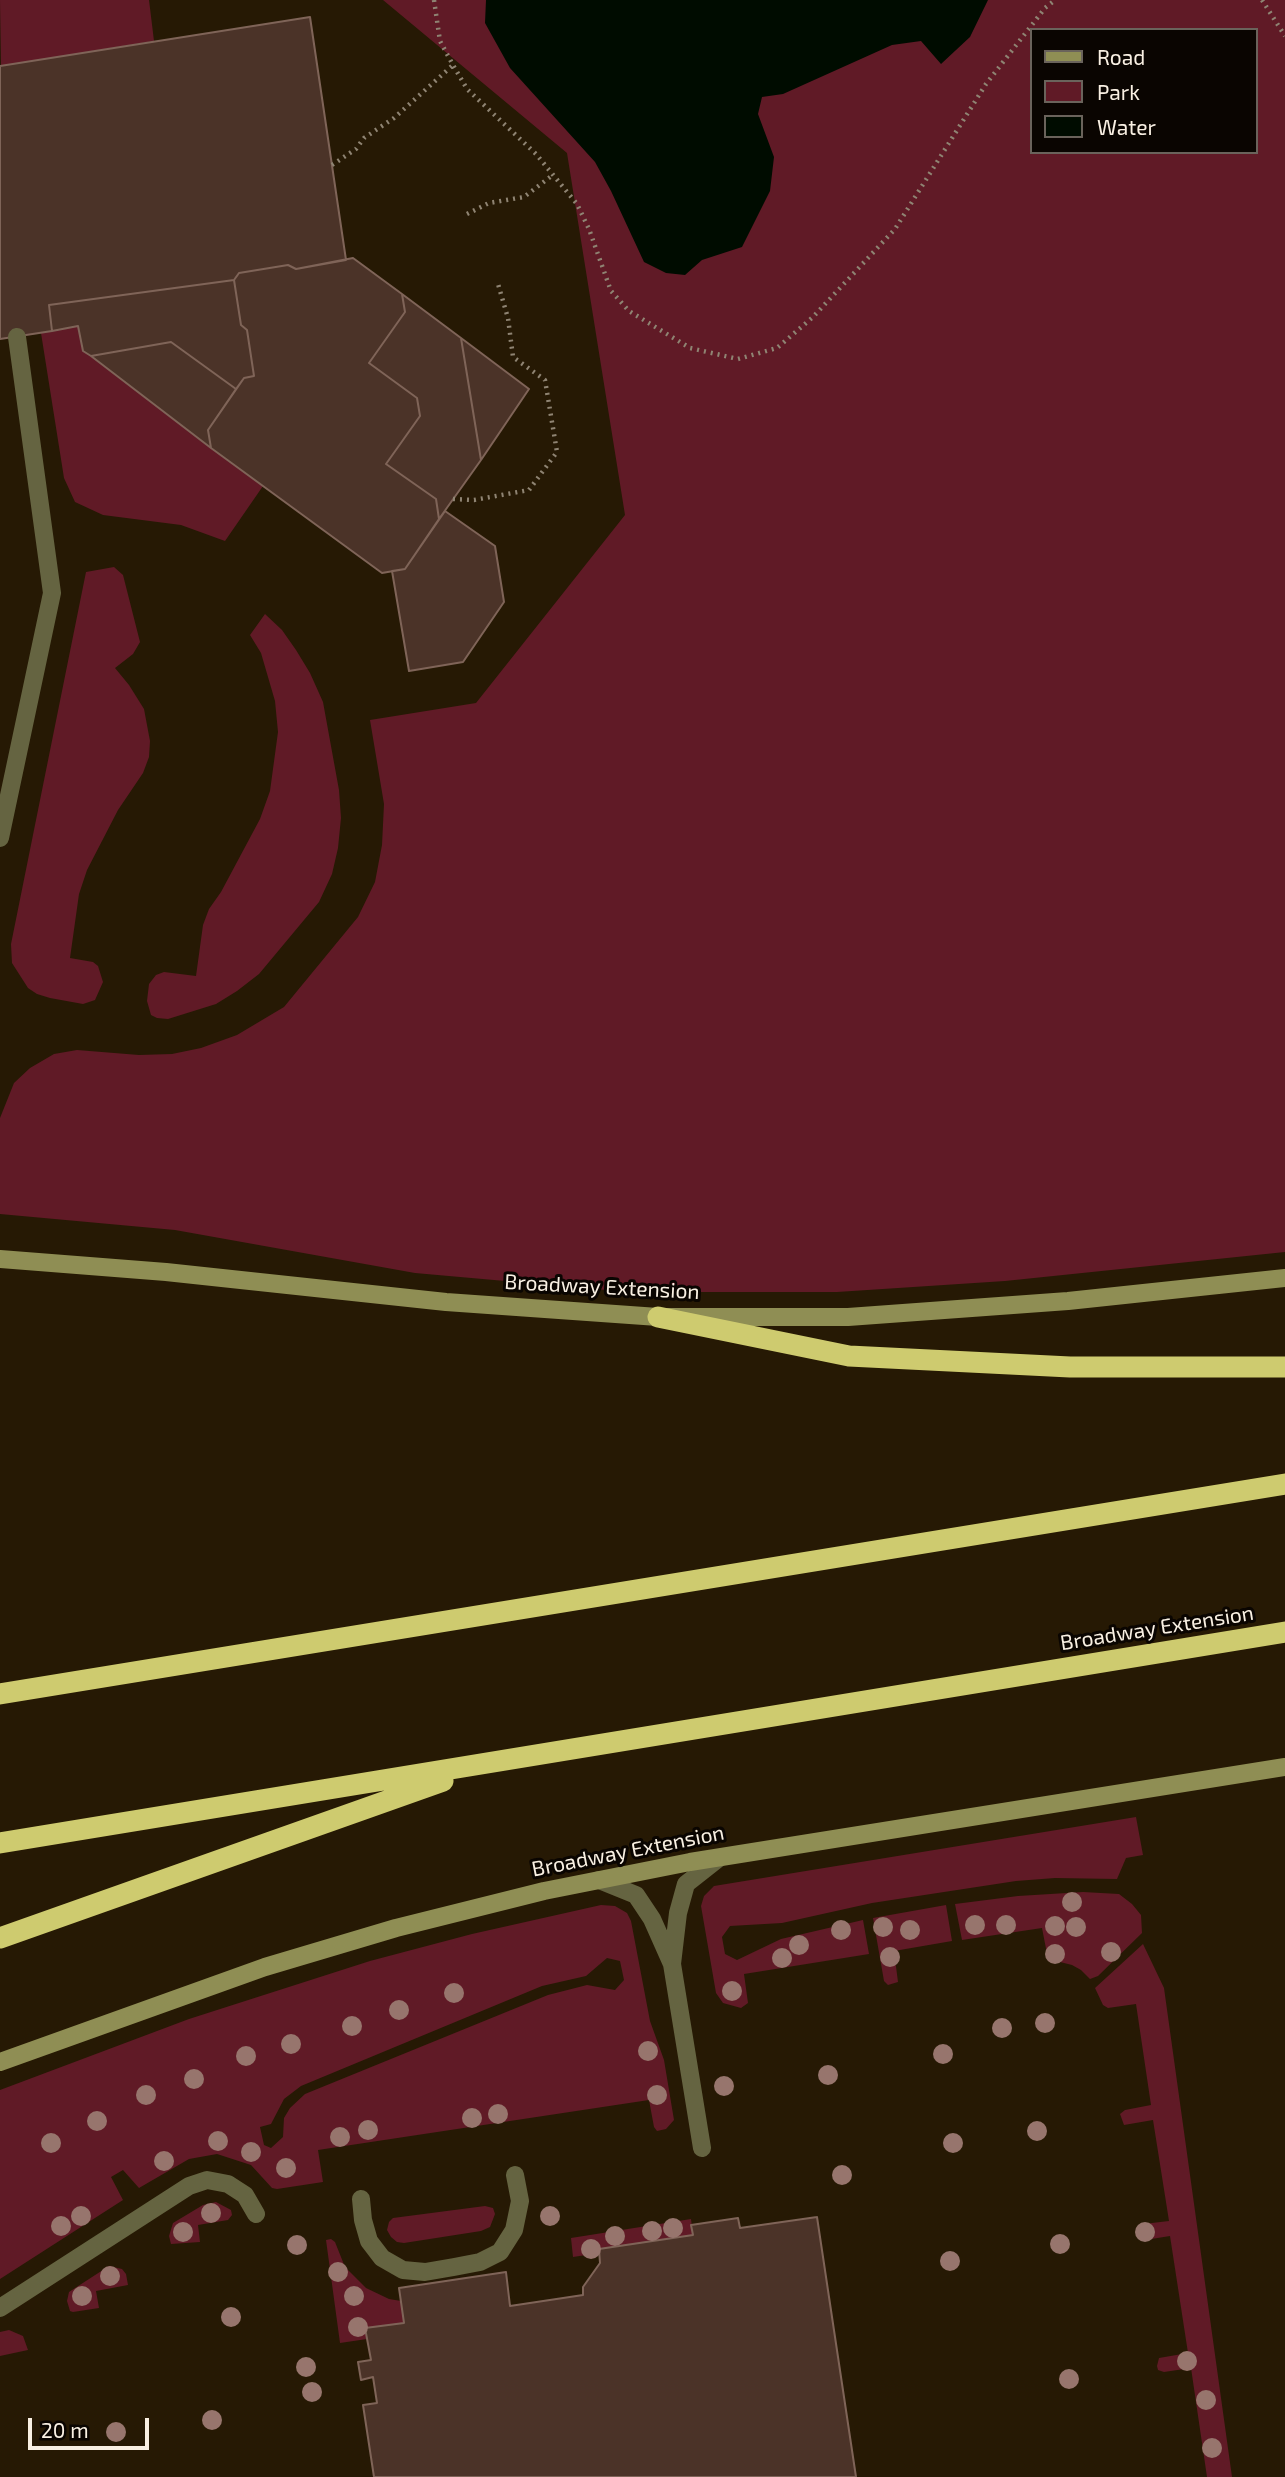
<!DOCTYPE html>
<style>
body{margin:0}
#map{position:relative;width:1285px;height:2477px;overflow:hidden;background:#261904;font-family:"Exo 2",sans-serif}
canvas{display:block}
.legend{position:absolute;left:1030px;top:28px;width:228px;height:126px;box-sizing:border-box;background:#0a0501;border:2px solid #6a635b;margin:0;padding:9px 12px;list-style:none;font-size:21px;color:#f9f0e3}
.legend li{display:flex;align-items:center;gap:14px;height:35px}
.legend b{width:35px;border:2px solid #6a635b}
.scale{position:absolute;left:28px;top:2418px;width:121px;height:32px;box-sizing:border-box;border:4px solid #f9f0e3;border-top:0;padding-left:9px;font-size:21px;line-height:24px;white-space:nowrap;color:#f9f0e3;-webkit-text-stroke:5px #0a0501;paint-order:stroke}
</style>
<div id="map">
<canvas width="1285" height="2477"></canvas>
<ul class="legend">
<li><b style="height:9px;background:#8f8e54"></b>Road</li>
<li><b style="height:19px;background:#601a26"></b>Park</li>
<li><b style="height:19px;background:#000c00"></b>Water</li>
</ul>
<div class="scale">20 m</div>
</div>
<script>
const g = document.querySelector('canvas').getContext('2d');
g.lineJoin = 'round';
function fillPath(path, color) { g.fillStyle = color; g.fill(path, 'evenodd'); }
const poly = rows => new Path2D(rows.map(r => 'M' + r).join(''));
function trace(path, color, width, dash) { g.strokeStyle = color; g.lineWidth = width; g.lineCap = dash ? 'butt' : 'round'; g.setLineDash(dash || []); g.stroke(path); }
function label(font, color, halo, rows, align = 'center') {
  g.font = font + ' "Exo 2",sans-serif'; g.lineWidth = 6; g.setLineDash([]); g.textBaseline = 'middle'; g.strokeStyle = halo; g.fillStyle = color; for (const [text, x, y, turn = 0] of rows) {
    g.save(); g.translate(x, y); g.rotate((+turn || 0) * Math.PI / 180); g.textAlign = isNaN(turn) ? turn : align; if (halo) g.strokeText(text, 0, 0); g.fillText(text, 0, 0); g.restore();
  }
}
fillPath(poly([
 [0,0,149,0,154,41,1,66],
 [383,0,1285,0,1285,1252,1005,1281,837,1292,629,1292,415,1273,175,1230,0,1214,0,1118,14,1083,30,1068,54,1054,77,1050,139,1055,172,1054,201,1048,237,1035,284,1007,358,917,375,882,382,845,384,804,370,720,476,703,625,515,567,153],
 [1031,30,1255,30,1255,152,1031,152],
 [78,326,91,356,263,486,225,541,181,525,103,515,75,502,64,478,41,333],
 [114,567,123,575,140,642,133,654,115,668,129,685,144,709,150,741,149,757,143,773,118,810,87,870,79,894,70,958,93,962,98,966,103,982,95,1000,83,1004,50,998,37,994,28,988,12,963,11,944,86,572],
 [265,614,282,630,296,650,310,673,323,702,339,790,341,818,338,848,332,874,319,902,259,974,237,991,216,1004,168,1019,157,1018,151,1015,147,1001,149,984,156,975,164,972,196,976,203,925,209,909,221,892,260,819,270,791,278,732,275,701,261,653,250,635],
 [1136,1817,1143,1855,1126,1858,1117,1879,1055,1878,1016,1881,872,1903,782,1923,730,1926,722,1937,725,1954,737,1960,781,1939,863,1920,869,1954,744,1974,748,2003,741,2008,723,2003,716,1993,701,1906,704,1896,714,1886],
 [1083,1892,1119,1894,1132,1904,1141,1915,1142,1933,1098,1976,1090,1979,1081,1970,1072,1965,1048,1959,1042,1928,962,1940,955,1904,1018,1896],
 [601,1905,615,1906,627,1913,631,1921,650,2021,664,2060,674,2120,666,2129,657,2131,654,2127,649,2100,318,2150,323,2182,277,2189,272,2188,251,2165,217,2154,189,2159,139,2188,123,2170,111,2177,123,2200,0,2279,0,2090,189,2019,370,1961,472,1934],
 [607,1958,620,1961,624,1980,615,1990,587,1985,548,1995,305,2094,290,2108,284,2118,283,2137,271,2148,264,2145,260,2127,271,2124,284,2099,301,2086,542,1986,586,1976],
 [946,1905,952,1941,894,1951,898,1982,888,1985,884,1981,873,1918],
 [1143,1944,1164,1988,1232,2477,1207,2477,1191,2368,1164,2372,1158,2370,1157,2366,1159,2358,1188,2353,1170,2236,1145,2240,1140,2239,1137,2233,1138,2227,1143,2224,1169,2221,1153,2120,1124,2125,1120,2114,1125,2110,1151,2105,1136,2004,1108,2008,1103,2005,1095,1988],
 [216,2202,231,2210,232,2215,228,2220,198,2225,200,2242,171,2244,169,2236,173,2223,203,2205],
 [485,2206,493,2208,495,2214,490,2227,481,2231,404,2243,397,2242,391,2237,387,2230,389,2222,393,2218],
 [691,2219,693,2235,599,2249,599,2253,573,2257,571,2238],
 [331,2239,335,2242,345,2267,366,2288,389,2299,401,2301,404,2323,366,2328,367,2339,340,2343,326,2240],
 [109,2266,122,2269,126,2274,128,2285,96,2291,99,2308,73,2312,70,2311,67,2301,69,2292],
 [9,2330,23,2336,28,2350,0,2356,0,2332]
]), '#601a26');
fillPath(poly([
 [486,0,988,0,970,37,941,64,921,41,892,45,783,94,762,97,758,114,774,157,770,191,742,247,702,260,685,275,666,273,644,262,611,191,595,162,510,68,485,23]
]), '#000c00');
const building = poly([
 [310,17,346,260,296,269,288,265,239,273,234,280,49,305,52,331,0,339,0,66,310,17],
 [353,258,402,294,405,312,369,363,417,398,420,416,386,464,436,499,439,519,405,569,382,573,211,448,208,430,244,378,254,376,247,330,241,325,234,280,239,273,288,265,296,269,353,258],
 [234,280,241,325,247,330,254,376,244,378,236,389,171,342,91,356,83,351,78,326,52,331,49,305,234,280],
 [402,294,461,338,481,460,439,519,436,499,386,464,420,416,417,398,369,363,405,312,402,294],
 [461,338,529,389,481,460,461,338],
 [171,342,236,389,208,430,211,448,91,356,171,342],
 [445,511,495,546,504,602,463,662,409,671,392,571,405,569,445,511],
 [817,2217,856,2477,374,2477,363,2405,377,2403,373,2377,361,2380,358,2362,371,2360,365,2328,404,2323,399,2288,506,2272,510,2306,583,2295,583,2287,600,2263,599,2249,693,2235,691,2225,738,2218,740,2228,817,2217]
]);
fillPath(building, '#4b3328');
trace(building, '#7f6458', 2);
trace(poly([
 [434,0,440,41,453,65,467,89,536,154,577,204,589,229,611,291,629,311,690,348,738,359,777,348,813,317,895,229,986,84,1045,8,1055,0],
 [1262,0,1285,36],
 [332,165,356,149,364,138,394,118,453,65],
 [467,214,489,203,524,197,554,174],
 [453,499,474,500,529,490,557,452,545,380,513,357,508,318,498,284]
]), '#8f8473', 4.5, [2, 5]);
trace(poly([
 [0,838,52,593,17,337],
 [599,1880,636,1895,652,1919,672,1964],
 [702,2148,672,1964,678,1913,686,1884,719,1858],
 [361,2199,363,2220,369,2241,382,2258,403,2270,425,2272,454,2267,480,2262,500,2252,514,2230,520,2201,515,2175],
 [0,2308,189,2186,207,2180,228,2184,245,2195,256,2214]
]), '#656441', 18);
trace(poly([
 [0,1259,166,1272,446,1302,658,1317,848,1317,1068,1301,1285,1278],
 [0,2062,265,1967,396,1928,544,1891,690,1862,1285,1767]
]), '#8f8e54', 18);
trace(poly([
 [658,1317,849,1356,1070,1367,1285,1367],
 [0,1694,1285,1484],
 [0,1843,1285,1632],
 [0,1938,443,1781]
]), '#cecb6f', 21);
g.fillStyle = '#97756d';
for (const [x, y] of [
 [1072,1902],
 [975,1925],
 [1006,1925],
 [1055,1926],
 [883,1927],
 [1076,1927],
 [841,1930],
 [910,1930],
 [799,1945],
 [1111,1952],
 [1055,1954],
 [890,1957],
 [782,1958],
 [732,1991],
 [454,1993],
 [399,2010],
 [1045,2023],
 [352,2026],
 [1002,2028],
 [291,2044],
 [648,2051],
 [943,2054],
 [246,2056],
 [828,2075],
 [194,2079],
 [724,2086],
 [146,2095],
 [657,2095],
 [498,2114],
 [472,2118],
 [97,2121],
 [368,2130],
 [1037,2131],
 [340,2137],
 [218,2141],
 [51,2143],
 [953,2143],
 [251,2152],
 [164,2161],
 [286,2168],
 [842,2175],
 [211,2213],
 [81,2216],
 [550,2216],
 [61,2226],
 [673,2228],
 [652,2231],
 [183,2232],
 [1145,2232],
 [615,2236],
 [1060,2244],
 [297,2245],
 [591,2249],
 [950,2261],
 [338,2272],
 [110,2276],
 [82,2296],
 [354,2296],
 [231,2317],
 [358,2327],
 [1187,2361],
 [306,2367],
 [1069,2379],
 [312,2392],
 [1206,2400],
 [212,2420],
 [116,2432],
 [1212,2448]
]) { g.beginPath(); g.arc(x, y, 10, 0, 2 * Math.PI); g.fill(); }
label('21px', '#f9f0e3', '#0a0501', [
 ["Broadway Extension",602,1287,3],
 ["Broadway Extension",1157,1628,-9],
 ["Broadway Extension",628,1851,-11]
]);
</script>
